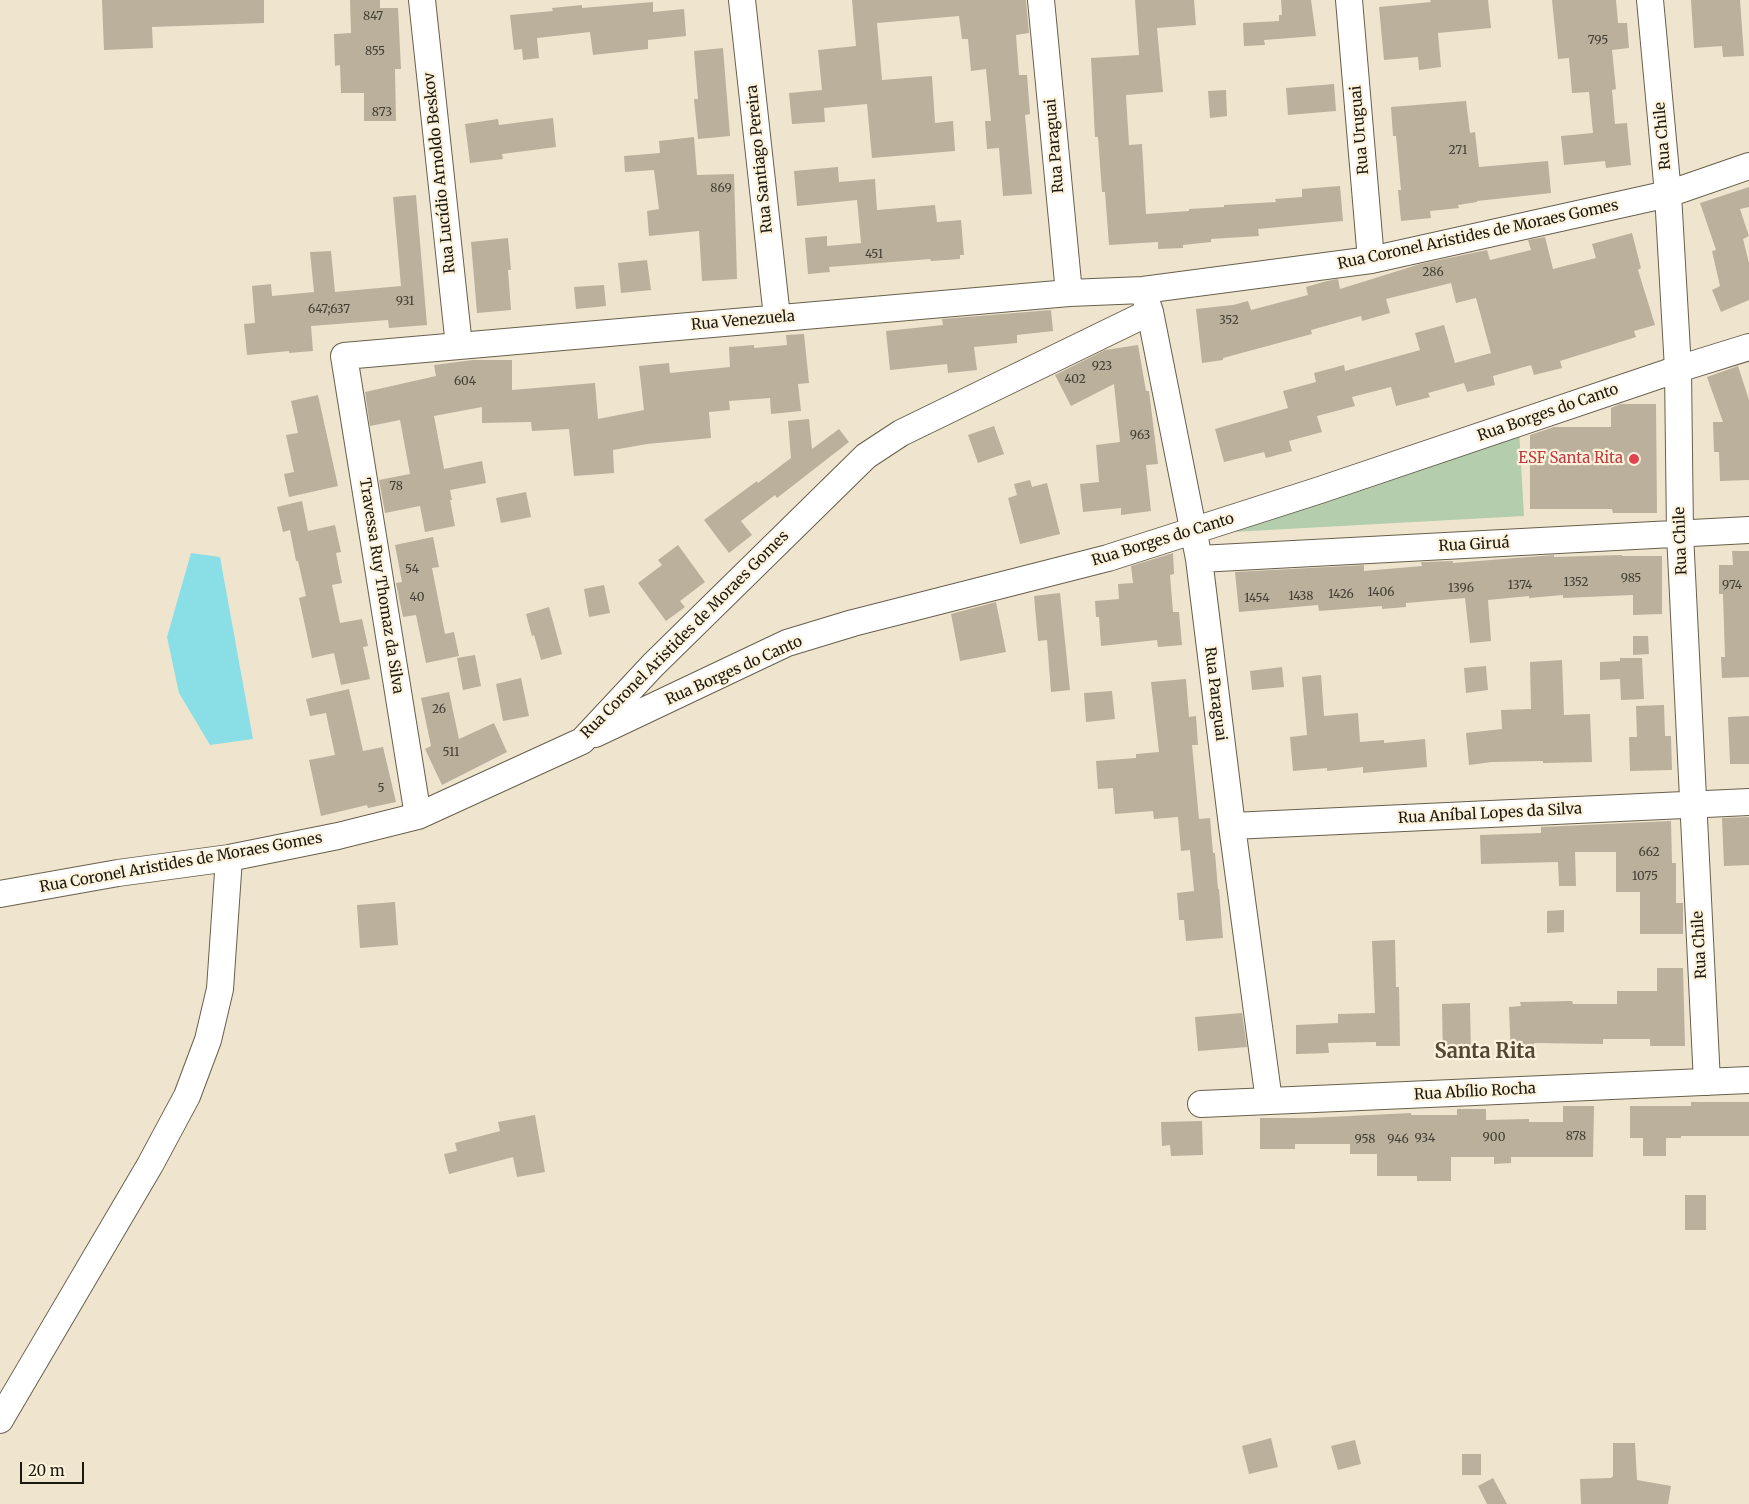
<!DOCTYPE html>
<meta charset="utf-8">
<style>
body{margin:0}
#map{position:relative;width:1749px;height:1504px;overflow:hidden;background:#efe5cf;font-family:Merriweather,serif}
canvas{display:block}
.scale{position:absolute;left:20px;top:1462px;width:64px;height:22px;box-sizing:border-box;border:2px solid #1c1911;border-top:0;padding-left:6px;font-size:15px;line-height:18px;white-space:nowrap;color:#1c1911;-webkit-text-stroke:4px #fdf3dc;paint-order:stroke}
</style>
<div id="map">
<canvas width="1749" height="1504"></canvas>
<div class="scale">20 m</div>
</div>
<script>
const g = document.querySelector('canvas').getContext('2d');
g.lineJoin = 'round';
function fillPath(path, color) { g.fillStyle = color; g.fill(path, 'evenodd'); }
const poly = rows => new Path2D(rows.map(r => 'M' + r).join(''));
function trace(path, color, width, dash) { g.strokeStyle = color; g.lineWidth = width; g.lineCap = dash ? 'butt' : 'round'; g.setLineDash(dash || []); g.stroke(path); }
function label(font, color, halo, rows, align = 'center') {
  g.font = font + ' Merriweather,serif'; g.lineWidth = 4.5; g.setLineDash([]); g.textBaseline = 'middle'; g.strokeStyle = halo; g.fillStyle = color; for (const [text, x, y, turn = 0] of rows) {
    g.save(); g.translate(x, y); g.rotate((+turn || 0) * Math.PI / 180); g.textAlign = isNaN(turn) ? turn : align; if (halo) g.strokeText(text, 0, 0); g.fillText(text, 0, 0); g.restore();
  }
}
fillPath(poly([
 [1519,429,1524,516,1214,533]
]), '#b4cead');
fillPath(poly([
 [191,553,220,557,253,739,210,745,179,693,167,637]
]), '#89dfe5');
fillPath(poly([
 [102,0,264,0,264,23,152,27,153,48,104,50],
 [350,0,380,0,380,8,398,8,401,69,395,69,396,121,364,121,364,93,341,93,340,65,335,66,334,34,351,33],
 [852,0,1026,0,1029,33,1016,35,1019,75,1027,75,1030,114,1025,115,1032,194,1003,196,999,148,987,149,985,121,991,121,986,69,971,71,968,39,962,39,959,16,877,23,882,80,932,76,935,123,953,121,955,151,872,158,867,104,824,108,825,122,792,124,789,93,822,90,818,50,856,46],
 [1135,0,1194,0,1196,25,1157,28,1163,92,1126,95,1129,145,1142,144,1146,214,1189,211,1189,209,1224,207,1224,205,1276,202,1275,199,1302,197,1302,189,1340,186,1343,221,1258,229,1259,236,1211,239,1211,242,1183,245,1183,248,1158,249,1158,242,1109,245,1105,192,1102,192,1098,137,1095,137,1091,58,1139,55],
 [1281,0,1311,0,1316,36,1264,40,1265,45,1244,46,1243,23,1279,21,1279,15,1282,15],
 [1430,0,1488,0,1491,28,1438,33,1441,67,1419,70,1418,57,1384,60,1379,7,1431,2],
 [1552,0,1616,0,1618,23,1627,23,1629,48,1612,50,1616,89,1612,90,1615,124,1627,123,1631,165,1606,168,1605,161,1564,165,1561,136,1593,133,1589,92,1572,93,1569,58,1558,59],
 [1691,0,1740,0,1744,56,1723,57,1722,46,1694,48],
 [653,2,653,12,684,9,686,36,648,40,648,49,593,55,590,32,537,38,539,58,523,60,522,49,514,50,510,15,553,11,552,8,582,5,582,8],
 [723,48,730,136,698,139,694,99,698,99,694,51],
 [1334,84,1336,111,1288,115,1286,88],
 [1226,90,1227,116,1210,118,1208,91],
 [1466,101,1470,133,1475,132,1479,167,1548,161,1551,193,1477,201,1477,202,1458,205,1459,208,1430,211,1431,218,1401,221,1398,190,1401,190,1396,136,1393,136,1391,107],
 [553,118,556,147,502,154,503,159,470,163,465,124,498,119,499,125],
 [694,137,697,175,734,174,737,279,702,281,699,231,649,236,647,211,659,209,654,170,625,172,624,156,660,153,659,141],
 [838,167,839,182,875,179,877,210,935,205,937,222,961,220,964,255,960,255,960,259,931,261,930,259,829,267,830,272,808,274,805,238,827,236,827,246,861,243,857,200,797,206,794,171],
 [1749,187,1749,207,1740,209,1749,236,1743,239,1749,263,1749,300,1721,312,1712,290,1720,286,1712,251,1716,250,1700,203],
 [416,195,427,325,389,328,388,320,311,326,313,351,289,353,289,351,247,355,244,324,255,323,252,286,271,284,272,296,314,292,310,252,331,251,335,292,401,286,393,197],
 [1632,233,1641,268,1638,270,1655,325,1634,331,1636,337,1560,361,1562,368,1534,375,1531,365,1493,376,1495,385,1467,392,1464,383,1428,393,1430,397,1396,406,1391,387,1352,397,1355,406,1317,416,1322,432,1289,441,1292,451,1266,458,1264,452,1224,462,1215,429,1288,408,1283,391,1316,382,1314,373,1344,365,1345,371,1420,350,1415,333,1444,325,1455,363,1491,353,1476,298,1456,303,1451,283,1386,299,1390,313,1362,321,1361,316,1311,330,1312,334,1223,358,1223,360,1202,363,1196,309,1233,305,1248,301,1251,310,1308,295,1306,287,1327,281,1338,279,1340,289,1420,264,1487,250,1490,260,1531,250,1528,240,1545,237,1553,269,1596,258,1592,244],
 [508,238,511,270,508,270,511,310,477,313,471,242],
 [647,260,651,290,621,293,618,263],
 [604,285,606,306,576,309,574,287],
 [1051,310,1053,331,1017,335,1017,343,974,347,977,370,948,373,947,364,890,370,886,331,943,325,942,319],
 [804,334,809,383,798,384,801,411,771,414,770,398,729,401,730,410,709,412,711,438,647,444,613,450,614,473,574,476,569,429,532,431,531,422,482,423,482,407,434,416,444,469,482,461,486,483,450,490,452,500,450,500,455,526,425,532,420,506,385,513,379,480,410,474,400,420,370,426,365,392,436,376,434,365,473,360,512,360,512,390,595,383,598,419,644,410,639,366,669,363,670,373,730,367,729,347,754,345,754,348,787,345,786,335],
 [1138,345,1146,391,1149,391,1158,464,1146,465,1151,511,1121,515,1121,508,1083,512,1080,484,1099,482,1096,445,1120,442,1114,384,1071,406,1055,375,1105,350],
 [1738,366,1749,400,1749,480,1720,481,1719,452,1714,452,1713,422,1723,422,1707,377],
 [318,395,338,486,289,497,284,474,294,472,286,435,298,433,291,401],
 [1620,404,1656,404,1657,513,1613,513,1612,509,1530,509,1530,435,1554,427,1611,427,1611,408],
 [809,419,812,449,839,429,849,442,777,498,775,495,741,521,752,535,729,553,704,520,757,481,758,483,791,458,788,421],
 [994,426,1004,454,978,463,968,435],
 [1030,480,1032,487,1047,483,1060,534,1020,544,1008,498,1017,495,1014,484],
 [526,492,531,517,501,523,496,498],
 [302,501,308,531,335,525,341,552,336,553,342,583,332,585,340,623,362,619,368,646,363,647,370,679,341,685,334,653,312,658,299,598,306,596,298,561,296,561,290,530,283,532,277,507],
 [433,537,439,567,432,568,445,634,454,632,459,656,426,663,416,615,403,617,396,583,402,582,395,545],
 [678,545,705,582,680,601,685,607,666,621,638,583,662,565,658,560],
 [1732,551,1749,551,1749,677,1722,678,1721,657,1725,657,1723,594,1719,594,1719,565,1733,565],
 [1173,553,1174,574,1170,575,1173,612,1179,612,1182,645,1158,647,1157,640,1101,646,1099,617,1096,617,1095,601,1119,599,1118,584,1133,583,1131,566],
 [1554,555,1554,557,1622,555,1622,556,1662,556,1662,614,1633,615,1633,595,1563,598,1563,595,1529,598,1529,596,1488,600,1491,641,1470,643,1465,598,1406,603,1406,607,1382,609,1382,606,1319,611,1318,605,1239,612,1235,572,1364,565,1364,571,1422,566,1421,562,1425,562,1453,561,1453,563],
 [604,585,610,613,589,617,584,589],
 [1060,593,1070,690,1051,692,1047,640,1038,641,1034,596],
 [996,602,1006,652,960,661,951,614],
 [549,607,562,654,541,660,534,635,532,636,526,614],
 [1633,636,1648,636,1649,654,1633,655],
 [475,655,481,686,463,690,457,658],
 [1620,658,1642,658,1644,699,1621,700,1620,679,1600,680,1600,662,1620,661],
 [1562,660,1564,715,1590,714,1592,762,1543,763,1543,761,1492,762,1469,765,1466,733,1502,729,1501,710,1531,709,1530,662],
 [1486,666,1488,690,1466,693,1464,668],
 [1282,667,1284,687,1252,690,1250,671],
 [1321,675,1324,716,1358,713,1360,742,1384,740,1384,743,1425,739,1427,767,1363,773,1363,767,1327,771,1327,768,1293,771,1290,737,1307,735,1302,677],
 [521,678,529,716,503,721,496,684],
 [1186,679,1189,717,1196,716,1198,745,1192,745,1199,819,1210,818,1213,853,1215,853,1218,889,1219,889,1223,938,1186,941,1184,920,1179,920,1177,893,1194,891,1190,850,1181,851,1178,817,1154,819,1153,811,1115,814,1113,788,1098,789,1096,761,1136,758,1136,754,1159,752,1151,682],
 [349,689,363,751,383,747,396,802,368,808,367,805,321,816,309,760,335,755,326,713,310,716,306,699],
 [1112,691,1115,719,1086,722,1084,693],
 [449,692,459,739,494,723,507,752,442,785,425,749,431,746,421,698],
 [1664,705,1665,736,1671,736,1672,770,1630,771,1629,737,1637,737,1636,706],
 [1749,716,1749,764,1730,764,1728,717],
 [1749,817,1749,865,1724,866,1722,818],
 [1671,821,1672,863,1676,863,1676,903,1683,903,1683,934,1640,934,1640,892,1616,892,1616,852,1575,852,1576,886,1559,886,1558,862,1481,864,1480,835,1541,833,1541,827],
 [395,902,398,945,360,948,357,905],
 [1564,910,1564,932,1547,933,1547,911],
 [1395,940,1396,987,1399,987,1400,1046,1376,1046,1376,1042,1328,1043,1329,1053,1296,1054,1296,1025,1338,1023,1338,1014,1375,1013,1372,941],
 [1657,968,1683,968,1685,1046,1650,1046,1650,1039,1603,1039,1603,1044,1534,1043,1534,1057,1511,1058,1509,1007,1521,1006,1520,1002,1572,1001,1573,1004,1617,1004,1617,991,1657,991],
 [1470,1003,1471,1057,1443,1058,1442,1004],
 [1242,1013,1247,1047,1198,1051,1195,1017],
 [1691,1102,1749,1102,1749,1136,1681,1136,1681,1138,1666,1138,1666,1156,1643,1156,1643,1138,1630,1138,1630,1106,1691,1106],
 [1563,1106,1594,1106,1593,1157,1511,1157,1511,1163,1494,1164,1494,1157,1451,1157,1451,1181,1417,1181,1417,1176,1377,1176,1377,1154,1350,1154,1350,1144,1295,1144,1295,1149,1260,1149,1260,1118,1308,1118,1411,1113,1411,1115,1457,1115,1457,1109,1486,1109,1486,1120,1529,1119,1529,1122,1563,1122],
 [535,1115,545,1172,517,1177,513,1157,449,1174,444,1154,457,1151,455,1143,500,1131,498,1122],
 [1202,1121,1203,1155,1171,1156,1170,1145,1162,1146,1161,1122],
 [1685,1195,1706,1195,1706,1230,1685,1230],
 [1271,1438,1278,1467,1249,1474,1242,1446],
 [1355,1440,1361,1464,1338,1470,1331,1446],
 [1613,1443,1635,1443,1637,1480,1671,1486,1668,1504,1581,1504,1580,1479,1611,1478,1613,1476],
 [1462,1454,1481,1454,1481,1475,1462,1475],
 [1493,1478,1507,1504,1487,1504,1478,1486]
]), '#bab09b');
const minor = poly([
 [422,0,459,346],
 [742,0,777,317],
 [1041,0,1069,293],
 [1349,0,1371,260],
 [1650,0,1668,194,1678,369,1680,534,1707,1082],
 [1145,297,1150,312,1199,559,1232,826,1269,1101],
 [1199,559,1749,530],
 [595,734,787,643,853,623,1108,558,1320,490,1678,369,1749,347],
 [418,816,344,356,1069,293,1143,290,1371,260,1668,194,1749,166],
 [1232,826,1749,802],
 [0,894,118,873,229,858,338,836,418,816,582,741,653,665,866,456,901,433,1150,312],
 [1201,1104,1749,1080],
 [0,1420,150,1165,187,1096,208,1040,220,989,229,858]
]);
trace(minor, '#685f4c', 28);
trace(minor, '#fff', 26);
for (const [x, y, r, color] of [
 [1634,459,6,"#e0444e"]
]) { const dot = new Path2D(); dot.arc(x, y, r, 0, 2 * Math.PI); g.fillStyle = color; g.fill(dot); trace(dot, '#fdf3dc', 2); }
label('12px', '#443f34', null, [
 ["847",373,17],
 ["795",1598,41],
 ["855",375,52],
 ["873",382,113],
 ["271",1458,151],
 ["869",721,189],
 ["451",874,255],
 ["286",1433,273],
 ["931",405,302],
 ["647;637",329,310],
 ["352",1229,321],
 ["923",1102,367],
 ["402",1075,380],
 ["604",465,382],
 ["963",1140,436],
 ["78",396,487],
 ["54",412,570],
 ["985",1631,579],
 ["1352",1576,583],
 ["1374",1520,586],
 ["974",1732,586],
 ["1396",1461,589],
 ["1406",1381,593],
 ["1426",1341,595],
 ["1438",1301,597],
 ["40",417,598],
 ["1454",1257,599],
 ["26",439,710],
 ["511",451,753],
 ["5",381,789],
 ["662",1649,853],
 ["1075",1645,877],
 ["878",1576,1137],
 ["900",1494,1138],
 ["934",1425,1139],
 ["958",1365,1140],
 ["946",1398,1140]
]);
label('15px', '#1c1911', '#fdf3dc', [
 ["Rua Uruguai",1360,130,-95],
 ["Rua Chile",1663,136,-95],
 ["Rua Paraguai",1055,146,-95],
 ["Rua Santiago Pereira",760,159,-96],
 ["Rua Lucídio Arnoldo Beskov",440,173,-96],
 ["Rua Coronel Aristides de Moraes Gomes",1478,235,-12],
 ["Rua Venezuela",743,321,-5],
 ["Rua Borges do Canto",1548,413,-19],
 ["Rua Borges do Canto",1163,540,-17],
 ["Rua Chile",1681,541,-92],
 ["Rua Giruá",1474,545,-3],
 ["Travessa Ruy Thomaz da Silva",381,586,81],
 ["Rua Coronel Aristides de Moraes Gomes",685,635,-45],
 ["Rua Borges do Canto",734,671,-24],
 ["Rua Paraguai",1215,694,83],
 ["Rua Aníbal Lopes da Silva",1490,814,-3],
 ["Rua Coronel Aristides de Moraes Gomes",181,863,-10],
 ["Rua Chile",1700,945,-93],
 ["Rua Abílio Rocha",1475,1092,-3]
]);
label('15px', '#be3a42', '#fdf3dc', [
 ["ESF Santa Rita",1623,459]
], 'right');
label('bold 20px', '#514836', '#fdf3dc', [
 ["Santa Rita",1485,1052]
]);
</script>
